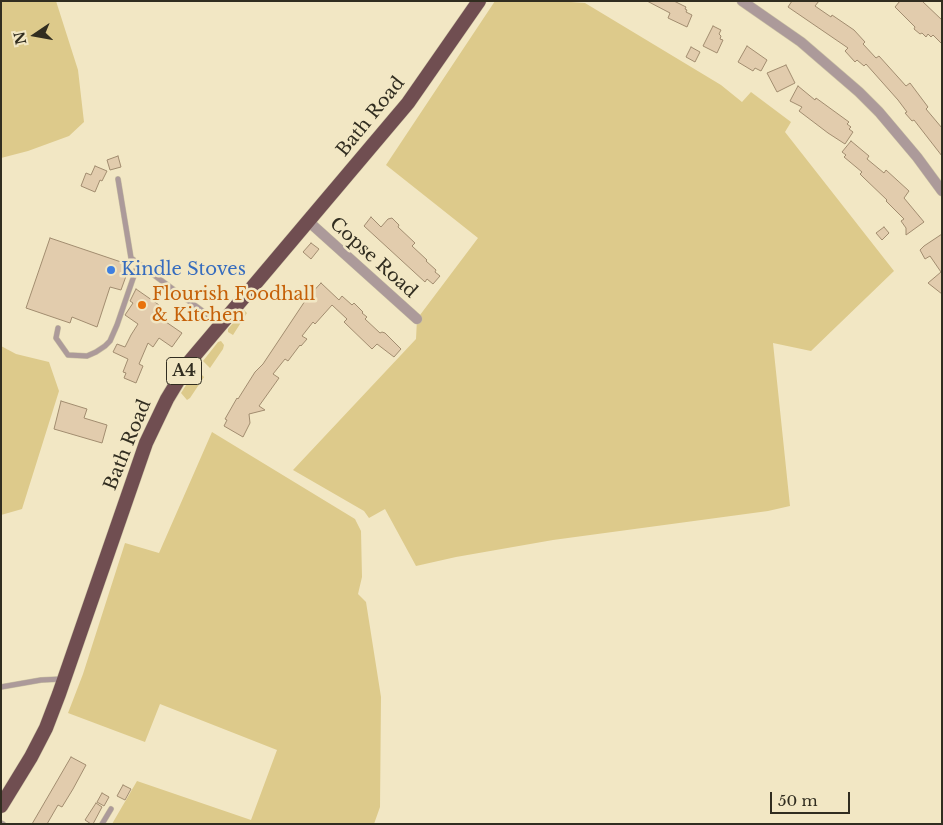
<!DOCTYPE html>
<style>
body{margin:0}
#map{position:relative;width:943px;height:825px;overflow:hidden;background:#f2e7c4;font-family:"Libre Baskerville",serif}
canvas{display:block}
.frame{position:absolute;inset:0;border:2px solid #312d20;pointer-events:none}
.north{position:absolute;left:10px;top:10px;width:50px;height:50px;-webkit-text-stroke:4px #f2e7c4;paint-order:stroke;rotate:258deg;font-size:14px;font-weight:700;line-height:20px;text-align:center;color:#312d20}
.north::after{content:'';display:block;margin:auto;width:18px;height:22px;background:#312d20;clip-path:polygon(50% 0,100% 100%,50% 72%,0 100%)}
.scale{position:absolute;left:770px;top:792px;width:80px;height:22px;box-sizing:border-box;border:2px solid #312d20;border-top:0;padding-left:6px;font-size:15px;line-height:18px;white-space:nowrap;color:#312d20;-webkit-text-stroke:4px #f2e7c4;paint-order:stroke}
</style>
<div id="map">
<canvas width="943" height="825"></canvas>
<div class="frame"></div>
<div class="north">N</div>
<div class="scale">50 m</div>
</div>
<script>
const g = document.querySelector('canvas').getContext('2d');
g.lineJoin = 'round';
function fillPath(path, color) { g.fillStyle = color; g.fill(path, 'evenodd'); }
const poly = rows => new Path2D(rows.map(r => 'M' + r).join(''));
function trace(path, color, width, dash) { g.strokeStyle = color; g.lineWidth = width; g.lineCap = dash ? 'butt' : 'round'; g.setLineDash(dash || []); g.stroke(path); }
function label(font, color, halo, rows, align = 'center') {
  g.font = font + ' "Libre Baskerville",serif'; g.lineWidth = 5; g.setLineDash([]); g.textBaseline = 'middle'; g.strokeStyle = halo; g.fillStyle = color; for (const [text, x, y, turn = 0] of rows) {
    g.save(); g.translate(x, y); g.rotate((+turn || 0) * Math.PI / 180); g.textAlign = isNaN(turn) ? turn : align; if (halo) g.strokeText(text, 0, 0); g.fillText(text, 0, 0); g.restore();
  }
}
fillPath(poly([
 [1,1,56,1,78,70,84,122,69,136,28,151,1,158],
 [495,1,557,1,585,3,721,85,742,102,751,92,791,122,785,132,894,271,811,351,773,343,790,506,768,511,553,540,456,557,416,566,385,509,369,518,364,511,293,470,416,339,417,319,478,238,386,165],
 [244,310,247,313,233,335,228,332,228,329],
 [221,341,224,345,223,349,210,368,203,361,218,342],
 [1,346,16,354,49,362,59,391,22,509,1,515],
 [195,371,199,372,204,377,190,398,187,400,181,393],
 [212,432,355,519,361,531,362,577,358,594,366,602,381,697,380,807,374,824,112,824,137,781,251,820,277,750,160,704,145,742,68,713,83,674,125,543,159,553]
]), '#ddca8b');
const building = poly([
 [647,1,674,1,686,7,685,9,687,10,686,12,692,15,687,27,668,18,670,13,647,1],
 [792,1,819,1,815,6,831,17,832,15,854,30,865,42,863,44,876,58,879,56,906,86,910,83,928,107,926,109,942,128,942,156,914,120,912,121,905,113,907,112,898,100,866,64,864,66,857,60,855,62,845,51,848,48,788,7,792,1],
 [900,1,922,1,942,20,942,44,933,35,931,37,928,34,926,37,922,33,920,34,914,29,915,27,895,7,900,1],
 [713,26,721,30,719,34,721,36,720,39,723,40,717,53,703,46,713,26],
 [747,46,767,60,761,71,755,68,753,71,738,62,747,46],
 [691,47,700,52,695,62,686,57,691,47],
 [786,65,795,83,777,92,767,73,786,65],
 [798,86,815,100,816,98,849,122,847,124,851,127,849,129,853,132,845,144,828,133,799,111,802,107,790,101,798,86],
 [851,141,869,156,867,159,884,173,886,170,909,191,904,198,924,222,906,235,906,228,901,221,904,219,886,201,887,200,864,178,860,174,862,172,844,157,846,155,842,152,851,141],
 [118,156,121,167,110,170,107,160,118,156],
 [95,166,107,171,102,181,100,180,95,192,81,186,86,173,91,175,95,166],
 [371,217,381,227,388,219,392,218,399,225,398,227,415,243,412,246,427,260,426,261,436,270,435,272,440,276,433,284,427,279,425,282,364,226,371,217],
 [884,227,889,233,882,240,876,233,884,227],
 [942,234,942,294,928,283,941,272,930,256,925,259,920,250,924,246,942,234],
 [50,238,130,265,121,290,110,287,97,327,72,317,70,323,26,308,50,238],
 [311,243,319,249,311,259,303,252,311,243],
 [321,283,339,300,342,296,352,305,354,303,363,312,362,313,367,317,365,319,380,333,382,332,385,333,401,349,394,357,377,344,372,349,344,322,347,319,332,305,315,324,313,322,302,336,307,339,301,346,300,345,288,361,285,359,273,374,279,378,259,406,265,410,249,414,250,423,243,437,224,426,227,420,225,419,237,398,238,399,255,372,263,364,307,298,321,283],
 [136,289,159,305,153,313,182,333,172,347,159,338,153,347,148,343,139,364,143,366,136,383,124,378,126,373,123,372,128,359,113,352,117,344,125,347,131,335,138,324,125,315,133,303,130,301,136,289],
 [61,401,87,409,84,418,107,425,102,443,54,429,61,401],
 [71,757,86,765,73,789,62,807,58,805,47,824,32,824,71,757],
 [123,785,131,789,125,800,117,796,123,785],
 [102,793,109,797,104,806,97,802,102,793],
 [96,803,102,807,93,824,91,824,85,820,96,803]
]);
fillPath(building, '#e2ccad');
trace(building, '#a18c6f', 1);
const service = poly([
 [118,179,131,258,220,324],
 [58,328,56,338,68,355,87,356,96,352,105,346,110,341,117,325,138,264],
 [1,687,41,680,62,679],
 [1,823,3,824],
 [102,824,111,809]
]);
const minor = poly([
 [742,1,801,42,859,92,879,112,917,157,942,191],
 [308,221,417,319]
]);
const trunk = poly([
 [1,806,31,757,46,728,59,694,146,443,167,399,190,361,408,103,479,1]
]);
trace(service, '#cbc2a3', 6);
trace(minor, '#cbc2a3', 11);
trace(trunk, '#cbc2a3', 15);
trace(service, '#ac9a9a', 5);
trace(minor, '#ac9a9a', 10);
trace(trunk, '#704e51', 14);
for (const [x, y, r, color] of [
 [111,270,5,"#3f7fe0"],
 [142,305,5,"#e8710a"]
]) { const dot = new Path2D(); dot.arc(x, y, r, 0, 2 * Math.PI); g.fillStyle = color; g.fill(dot); trace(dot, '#f2e7c4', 2); }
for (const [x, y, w] of [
 [184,371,35]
]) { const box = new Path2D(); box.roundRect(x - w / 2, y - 13.5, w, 27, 4); g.fillStyle = '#f2e7c4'; g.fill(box); trace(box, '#312d20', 1); }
label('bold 16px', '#312d20', null, [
 ["A4",184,371]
]);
label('18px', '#312d20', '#f2e7c4', [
 ["Bath Road",371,117,-51],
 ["Copse Road",373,258,42],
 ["Bath Road",128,445,-68]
]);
label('18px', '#366cbe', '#f2e7c4', [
 ["Kindle Stoves",121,270]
], 'left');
label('18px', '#c56008', '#f2e7c4', [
 ["Flourish Foodhall",152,295],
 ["& Kitchen",152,316]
], 'left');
</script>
